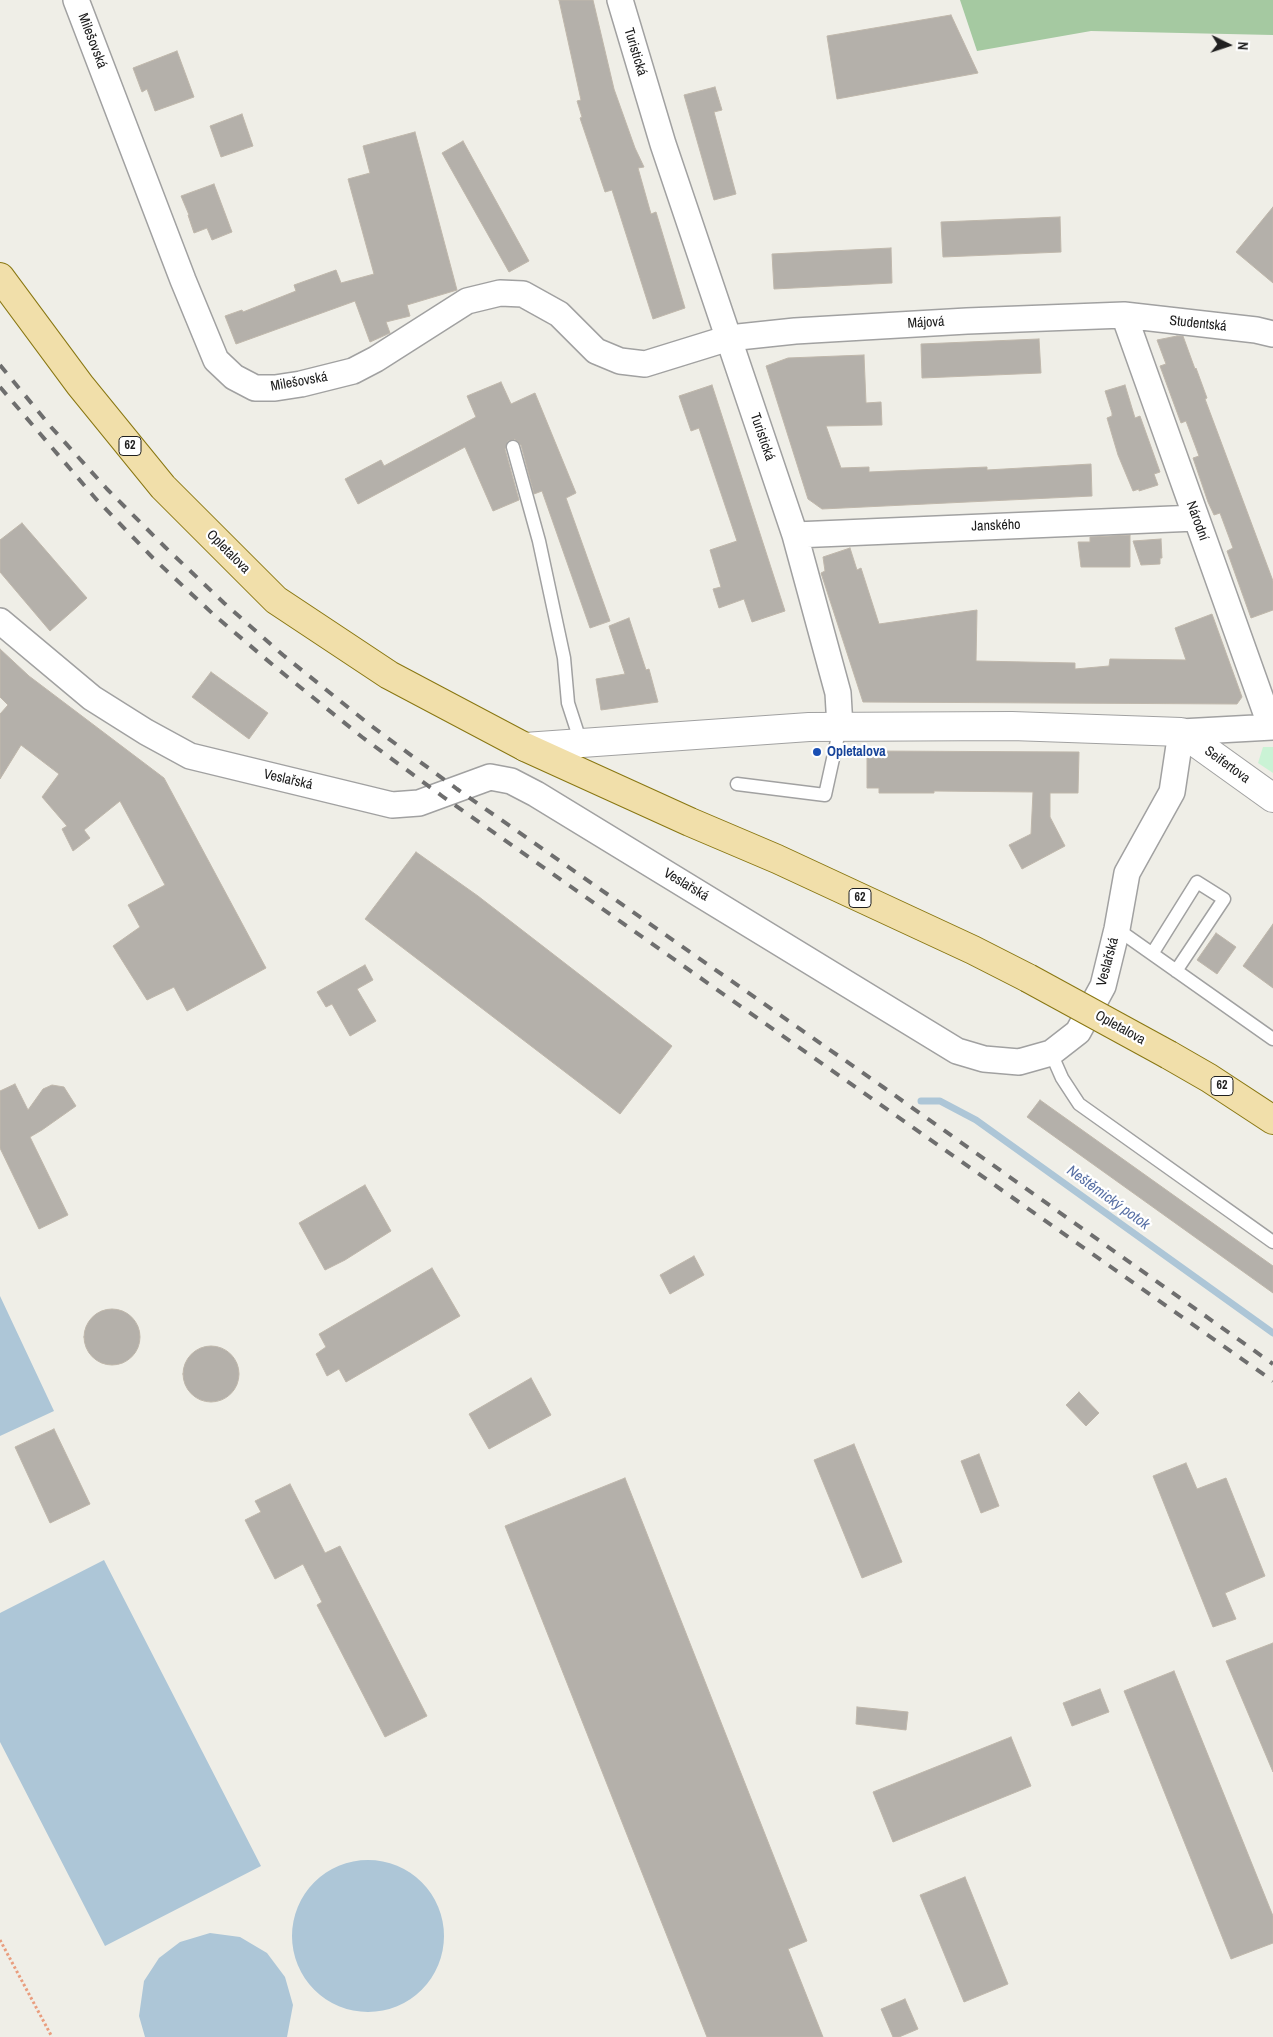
<!DOCTYPE html>
<meta charset="utf-8">
<style>
body{margin:0}
#map{position:relative;width:1273px;height:2037px;overflow:hidden;background:#efeee7;font-family:"Archivo Narrow",sans-serif}
canvas{display:block}
.north{position:absolute;left:1203px;top:20px;width:50px;height:50px;-webkit-text-stroke:4px #fff;paint-order:stroke;rotate:94deg;font-size:14px;font-weight:700;line-height:20px;text-align:center;color:#202020}
.north::after{content:'';display:block;margin:auto;width:18px;height:22px;background:#202020;clip-path:polygon(50% 0,100% 100%,50% 72%,0 100%)}
</style>
<div id="map">
<canvas width="1273" height="2037"></canvas>
<div class="north">N</div>
</div>
<script>
const g = document.querySelector('canvas').getContext('2d');
g.lineJoin = 'round';
function fillPath(path, color) { g.fillStyle = color; g.fill(path, 'evenodd'); }
const poly = rows => new Path2D(rows.map(r => 'M' + r).join(''));
function trace(path, color, width, dash) { g.strokeStyle = color; g.lineWidth = width; g.lineCap = dash ? 'butt' : 'round'; g.setLineDash(dash || []); g.stroke(path); }
function label(font, color, halo, rows, align = 'center') {
  g.font = font + ' "Archivo Narrow",sans-serif'; g.lineWidth = 4.5; g.setLineDash([]); g.textBaseline = 'middle'; g.strokeStyle = halo; g.fillStyle = color; for (const [text, x, y, turn = 0] of rows) {
    g.save(); g.translate(x, y); g.rotate((+turn || 0) * Math.PI / 180); g.textAlign = isNaN(turn) ? turn : align; if (halo) g.strokeText(text, 0, 0); g.fillText(text, 0, 0); g.restore();
  }
}
fillPath(poly([
 [960,0,1273,0,1273,35,1091,31,977,51]
]), '#a5c9a1');
fillPath(poly([
 [1263,747,1273,747,1273,773,1258,763]
]), '#caf3d5');
fillPath(poly([
 [0,1296,54,1411,0,1436],
 [104,1560,261,1866,105,1946,0,1742,0,1613],
 '292 1936a76 76 0 1 1 152 0a76 76 0 1 1-152 0Z',
 [210,1933,240,1937,267,1953,285,1977,293,2005,287,2037,145,2037,139,2016,144,1981,159,1958,180,1942]
]), '#adc6d7');
trace(poly([
 [921,1101,940,1101,976,1120,1273,1333]
]), '#adc6d7', 7);
const building = poly([
 [559,0,593,0,614,89,635,148,644,167,638,168,651,214,656,212,685,308,653,319,612,190,605,192,580,118,582,117,577,101,581,100,559,0],
 [951,15,978,73,837,99,827,36,951,15],
 [177,51,194,97,155,111,147,89,142,92,133,68,177,51],
 [715,87,722,110,714,112,736,194,714,200,684,95,715,87],
 [242,114,253,146,221,157,210,126,242,114],
 [415,132,457,290,407,305,410,316,386,322,390,333,370,342,355,301,236,344,225,316,242,310,243,312,296,291,294,285,336,270,341,283,374,274,348,179,370,173,363,146,415,132],
 [463,141,529,261,509,272,442,153,463,141],
 [214,184,232,232,212,240,207,228,194,233,188,215,189,215,181,196,214,184],
 [1273,207,1273,283,1236,252,1273,207],
 [1060,217,1061,252,943,257,941,222,1060,217],
 [891,248,892,283,774,289,772,254,891,248],
 [1177,336,1183,336,1195,369,1196,368,1207,398,1205,399,1273,581,1273,610,1251,618,1227,551,1233,548,1220,513,1214,515,1208,502,1193,458,1199,456,1186,421,1181,423,1160,366,1166,364,1157,340,1177,336],
 [1039,339,1041,373,922,378,921,344,1039,339],
 [864,355,866,403,881,402,882,425,826,426,841,468,869,467,869,472,987,467,987,470,1091,464,1092,496,822,509,808,499,766,366,788,358,864,355],
 [501,382,511,404,535,393,576,493,566,498,610,621,590,628,542,491,534,494,521,445,515,439,508,441,505,449,519,500,493,511,465,447,358,504,345,479,381,460,384,466,476,417,467,396,501,382],
 [712,385,785,611,752,622,744,599,719,608,713,589,721,587,710,550,737,541,699,428,691,431,679,396,712,385],
 [1125,385,1135,418,1140,416,1160,472,1154,474,1158,485,1139,491,1139,489,1133,491,1118,455,1107,418,1112,416,1112,413,1105,391,1125,385],
 [22,523,87,598,50,631,0,572,0,540,22,523],
 [1130,535,1130,567,1081,567,1078,542,1090,542,1090,537,1130,535],
 [1161,539,1162,558,1160,558,1160,564,1141,565,1133,541,1161,539],
 [850,548,857,570,861,568,879,624,977,610,976,661,1075,663,1075,669,1109,666,1110,659,1186,660,1175,628,1212,614,1242,697,1237,704,863,702,821,573,825,571,823,557,850,548],
 [629,618,646,670,649,669,658,702,601,710,596,679,625,674,609,626,629,618],
 [0,649,29,676,164,778,266,968,187,1011,174,987,147,1000,113,946,140,927,128,905,165,885,120,801,84,830,90,838,73,851,62,829,67,826,42,797,59,774,21,745,0,779,0,714,8,705,0,697,0,649],
 [211,672,268,713,249,739,192,697,211,672],
 [867,751,1079,752,1078,793,1050,793,1050,817,1065,846,1022,869,1009,845,1031,834,1033,792,934,791,934,793,879,793,879,788,867,788,867,751],
 [416,852,478,896,672,1046,620,1114,365,919,416,852],
 [1273,924,1273,988,1243,966,1273,924],
 [1216,933,1236,947,1217,974,1197,960,1216,933],
 [365,965,373,980,357,989,376,1021,350,1036,332,1004,326,1007,317,992,365,965],
 [15,1084,28,1110,43,1089,52,1085,64,1087,76,1106,42,1130,30,1137,68,1215,39,1229,0,1148,0,1091,15,1084],
 [1040,1100,1273,1266,1273,1293,1027,1117,1040,1100],
 [365,1185,391,1231,345,1260,325,1270,299,1223,365,1185],
 [694,1256,704,1275,670,1294,660,1275,694,1256],
 [432,1268,460,1316,346,1382,339,1369,327,1376,316,1354,326,1347,319,1334,432,1268],
 '84 1337a28 28 0 1 1 56 0a28 28 0 1 1-56 0Z',
 '183 1374a28 28 0 1 1 56 0a28 28 0 1 1-56 0Z',
 [531,1378,551,1415,489,1449,469,1414,531,1378],
 [1079,1392,1099,1413,1086,1426,1066,1405,1079,1392],
 [54,1429,90,1504,50,1523,15,1447,54,1429],
 [854,1444,902,1562,862,1578,814,1460,854,1444],
 [979,1454,999,1506,981,1513,961,1461,979,1454],
 [1186,1463,1197,1489,1226,1478,1265,1576,1225,1593,1236,1619,1213,1627,1153,1476,1186,1463],
 [625,1478,807,1941,788,1949,823,2037,707,2037,505,1526,625,1478],
 [290,1484,325,1553,340,1546,427,1716,385,1737,317,1605,322,1602,303,1564,275,1579,245,1520,261,1512,255,1501,290,1484],
 [1273,1643,1273,1772,1226,1661,1273,1643],
 [1174,1671,1273,1916,1273,1943,1231,1959,1124,1691,1174,1671],
 [1100,1689,1109,1712,1072,1726,1063,1703,1100,1689],
 [857,1707,908,1712,906,1730,856,1724,857,1707],
 [1011,1737,1031,1786,893,1842,873,1792,1011,1737],
 [965,1877,1008,1984,964,2002,920,1895,965,1877],
 [905,1999,918,2029,899,2037,893,2037,881,2009,905,1999]
]);
fillPath(building, '#b4b0aa');
trace(building, '#bfb7ab', 1);
const service = poly([
 [513,447,539,541,564,658,568,703,581,743],
 [737,784,825,795,840,727],
 [1117,929,1273,1039],
 [1152,954,1197,882,1224,899,1176,971],
 [1051,1053,1062,1078,1079,1104,1273,1242]
]);
const minor = poly([
 [76,0,183,280,216,360,234,377,255,388,275,388,301,384,353,371,376,359,467,301,500,293,523,294,559,314,596,351,620,361,645,364,729,338,795,331,967,321,1124,315,1256,330,1273,334],
 [620,0,663,144,795,535,838,693,840,727],
 [1124,315,1271,727],
 [795,535,1196,518],
 [0,621,92,698,146,732,190,756,392,805,419,803,490,777,511,781,536,794,957,1051,984,1059,1019,1062,1051,1053,1078,1032,1103,986,1117,929,1127,873,1172,792,1181,732,1273,727]
]);
const tertiary = poly([
 [525,747,809,727,1012,726,1181,732,1273,798]
]);
const primary = poly([
 [0,277,80,385,163,487,276,600,389,675,525,747,690,822,777,859,973,950,1028,978],
 [1169,1055,1209,1078,1273,1120]
]);
trace(service, '#a1a1a1', 15);
trace(minor, '#a1a1a1', 28);
trace(tertiary, '#a1a1a1', 30);
trace(primary, '#897712', 30);
trace(poly([
 [0,1940,52,2037]
]), '#e99d7e', 3, [2.5, 2.5]);
trace(service, '#fff', 12);
trace(minor, '#fff', 25);
trace(tertiary, '#fff', 28);
trace(primary, '#f1dfaa', 28);
trace(poly([
 [0,365,51,427,107,489,165,547,224,603,283,655,370,725,457,789,883,1087,1273,1364],
 [0,387,96,499,153,558,213,614,274,666,362,737,442,796,1273,1381]
]), '#6e6e6e', 4, [10, 10]);
const primaryBridge = poly([
 [1028,978,1169,1055]
]);
trace(primaryBridge, '#897712', 30, []);
trace(primaryBridge, '#f1dfaa', 28);
for (const [x, y, r, color] of [
 [817,752,5,"#1a4fb4"]
]) { const dot = new Path2D(); dot.arc(x, y, r, 0, 2 * Math.PI); g.fillStyle = color; g.fill(dot); trace(dot, '#fff', 2); }
for (const [x, y, w] of [
 [130,446,22],
 [860,898,22],
 [1222,1086,22]
]) { const box = new Path2D(); box.roundRect(x - w / 2, y - 9.5, w, 19, 4); g.fillStyle = '#fff'; g.fill(box); trace(box, '#202020', 1); }
label('bold 12px', '#202020', null, [
 ["62",130,446],
 ["62",860,898],
 ["62",1222,1086]
]);
label('14px', '#202020', '#fff', [
 ["Milešovská",92,41,69],
 ["Turistická",635,52,73],
 ["Májová",926,323,-3],
 ["Studentská",1198,324,6],
 ["Milešovská",299,382,-10],
 ["Turistická",762,437,71],
 ["Národní",1197,521,70],
 ["Janského",996,526,-2],
 ["Opletalova",228,552,45],
 ["Seifertova",1227,765,36],
 ["Veslařská",288,780,13],
 ["Veslařská",686,885,31],
 ["Veslařská",1108,962,-75],
 ["Opletalova",1120,1028,29]
]);
label('bold 14px', '#164399', '#fff', [
 ["Opletalova",827,752]
], 'left');
label('italic 15px', '#576fa4', '#fff', [
 ["Neštěmický potok",1108,1198,36]
]);
</script>
